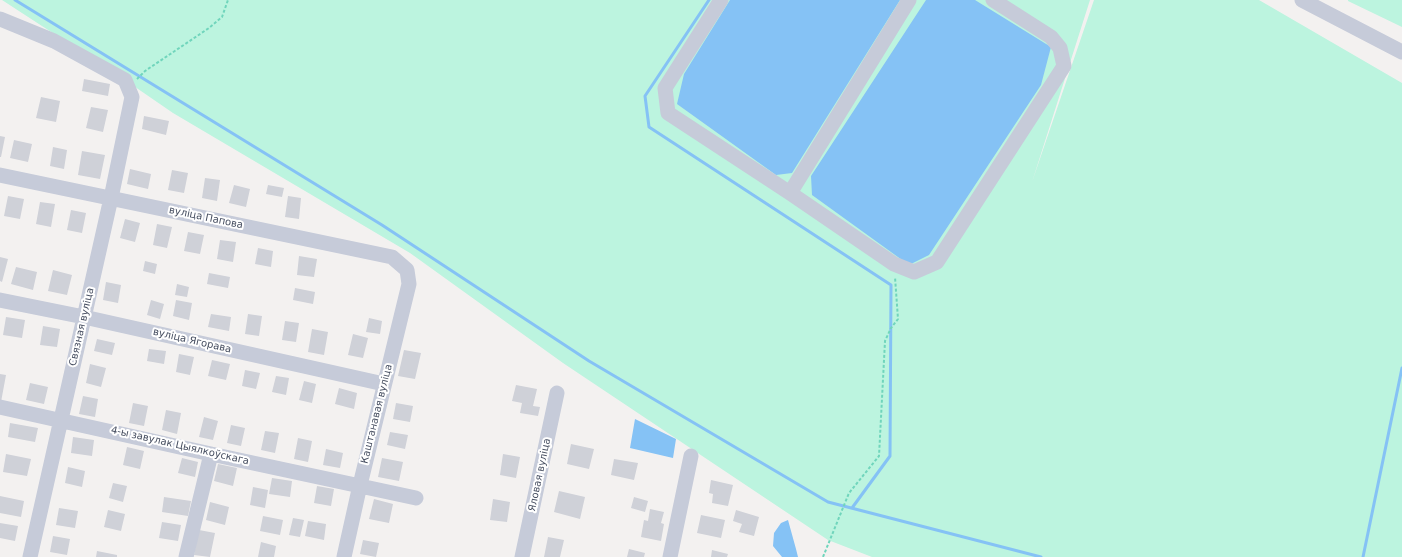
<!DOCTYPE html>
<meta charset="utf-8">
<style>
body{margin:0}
canvas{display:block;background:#f3f1f0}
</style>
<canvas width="1402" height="557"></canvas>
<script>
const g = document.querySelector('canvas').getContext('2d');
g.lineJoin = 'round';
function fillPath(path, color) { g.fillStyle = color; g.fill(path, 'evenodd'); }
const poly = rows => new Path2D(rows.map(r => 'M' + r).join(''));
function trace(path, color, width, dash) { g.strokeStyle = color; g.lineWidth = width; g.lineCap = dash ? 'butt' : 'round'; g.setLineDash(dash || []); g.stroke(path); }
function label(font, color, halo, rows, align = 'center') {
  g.font = font + ' "DejaVu Sans",sans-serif'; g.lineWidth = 4; g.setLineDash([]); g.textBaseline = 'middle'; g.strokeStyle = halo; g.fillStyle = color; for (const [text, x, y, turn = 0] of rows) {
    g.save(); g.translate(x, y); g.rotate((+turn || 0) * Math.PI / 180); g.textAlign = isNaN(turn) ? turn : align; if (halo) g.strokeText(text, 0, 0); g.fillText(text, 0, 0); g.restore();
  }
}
fillPath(poly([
 [2,0,1090,0,1032,182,1094,0,1259,0,1402,83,1402,557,872,557,828,540,563,363,410,253,173,113,125,80],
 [1348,0,1402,0,1402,27,1348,1]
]), '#bcf4df');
fillPath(poly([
 [730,0,900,0,792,173,776,175,677,104,684,74],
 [926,0,975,0,1051,47,1041,85,929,255,909,265,812,195,811,176],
 [635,419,676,439,673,458,630,448],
 [788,520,796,549,798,557,782,557,773,546,774,533,781,523]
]), '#85c2f5');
trace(poly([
 [15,0,382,225,589,361,828,502,1041,557],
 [709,0,645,96,649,127,891,285,890,456,852,508],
 [1363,557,1402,368]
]), '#85c2f5', 3);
fillPath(poly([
 [84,79,110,84,108,96,82,91],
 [41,97,60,101,56,122,36,118],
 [91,107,108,110,103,132,86,128],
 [144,116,169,121,166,135,142,129],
 [0,136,5,137,1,157,0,157],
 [14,140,32,144,28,162,10,158],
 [53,147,67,150,64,169,50,166],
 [82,151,105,155,100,179,78,175],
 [130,169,151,174,148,189,127,184],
 [172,170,188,173,184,193,168,190],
 [205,178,220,180,217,201,202,198],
 [234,185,250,189,246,207,229,203],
 [268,185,284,188,282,197,266,194],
 [8,196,24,199,20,219,4,216],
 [288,196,301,198,299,219,285,217],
 [40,202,55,204,51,227,36,224],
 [71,210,86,213,82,233,67,230],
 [125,219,140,223,135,242,120,238],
 [157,224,172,227,167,248,153,245],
 [188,232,204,235,200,254,184,251],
 [220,240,236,242,233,262,217,259],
 [258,248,273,251,271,267,255,264],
 [299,256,317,259,314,277,297,275],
 [0,257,8,259,2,282,0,281],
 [145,261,157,264,155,274,143,271],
 [16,267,37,272,33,290,11,284],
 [53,270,72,275,67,295,48,291],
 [209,273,230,277,228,288,207,284],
 [106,282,121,285,118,303,103,300],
 [177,284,189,287,187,297,175,295],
 [295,288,315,292,313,304,293,300],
 [151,300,164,304,160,319,147,315],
 [176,300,192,303,189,320,173,316],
 [211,314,231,317,229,331,208,327],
 [248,314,262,316,259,336,245,334],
 [6,317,25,320,22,338,3,335],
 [369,318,382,321,380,334,366,332],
 [285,321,299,323,296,342,282,340],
 [43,326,60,329,57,347,40,345],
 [312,329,328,332,324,355,308,352],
 [353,334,368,338,363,358,348,355],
 [97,339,115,343,112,355,94,351],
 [149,349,166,351,164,364,147,361],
 [404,350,421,353,415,379,398,376],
 [179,354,194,357,190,375,176,372],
 [212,360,230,364,226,380,208,376],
 [90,364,106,368,101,387,86,383],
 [245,370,260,373,256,389,242,386],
 [0,374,6,375,1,402,0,402],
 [276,376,289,378,286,395,272,392],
 [304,381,316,384,312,403,299,400],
 [30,383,48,387,44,404,26,400],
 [516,385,537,389,533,406,540,407,538,416,520,413,522,403,512,401],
 [339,388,357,393,354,409,335,404],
 [83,396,98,399,95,417,79,414],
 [133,403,148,406,144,426,129,423],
 [396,403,413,406,410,422,393,419],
 [166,410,181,413,177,434,162,430],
 [204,417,218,421,213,440,199,437],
 [10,423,38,428,35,442,8,437],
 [231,425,245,428,241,446,227,443],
 [265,431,279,433,275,453,261,450],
 [390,432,408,435,405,449,387,445],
 [73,437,94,440,92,456,71,453],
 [298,438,312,441,308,462,294,459],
 [571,444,594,449,589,469,567,464],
 [127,447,144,451,140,469,123,465],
 [326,449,343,453,340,468,323,465],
 [6,454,31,459,27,476,3,472],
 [503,454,520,457,516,478,500,475],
 [182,458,198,462,195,477,178,473],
 [382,458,403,462,399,481,378,477],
 [614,459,638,463,634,480,611,475],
 [218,464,237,468,233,486,214,481],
 [68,467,85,471,82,487,65,483],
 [272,478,292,481,290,497,269,494],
 [711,480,733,485,728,506,712,503,713,494,709,493],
 [113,483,127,486,123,502,109,498],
 [317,486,334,489,331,506,314,503],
 [253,487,268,490,265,508,250,505],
 [559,491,585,497,580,519,554,512],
 [0,496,24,501,21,517,0,513],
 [164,497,191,501,188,516,162,512],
 [634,497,648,501,645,512,631,508],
 [374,499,393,504,389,523,369,519],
 [493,499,510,502,507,522,490,520],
 [210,502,229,507,225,525,206,520],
 [59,508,78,511,75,528,56,525],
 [650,509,664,512,661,523,664,524,661,541,641,537,644,520,648,521],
 [108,510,125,514,121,531,104,527],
 [736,510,759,517,754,536,739,532,742,524,733,521],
 [701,515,725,520,721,538,697,533],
 [263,516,283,520,280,535,260,531],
 [293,518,304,520,300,537,289,535],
 [308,521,326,524,324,540,305,536],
 [162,522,181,525,178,541,159,538],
 [0,523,18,526,15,541,0,538],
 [199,530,215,533,210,557,194,555],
 [53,536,70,539,67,555,50,552],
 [548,537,564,540,560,557,544,557],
 [363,540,379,543,376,557,360,554],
 [261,542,276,546,274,557,258,557],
 [629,549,645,553,644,557,627,557],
 [712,550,728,554,727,557,711,557],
 [97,551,117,555,117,557,96,557]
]), '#cfd1d8');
trace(poly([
 [137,79,145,71,209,28,222,17,228,0],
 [823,557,849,493,879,456,885,341,891,328,898,319,895,277]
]), '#70d5bc', 2, [3, 2]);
trace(poly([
 [721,0,665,88,668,113,790,193,894,264,914,272,937,262,1064,66,1060,48,1051,37,993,0],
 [1302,0,1402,52],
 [0,19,54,41,125,80,132,97,111,198,30,557],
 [0,175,392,257,407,270,409,284,360,485,344,557],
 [790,193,909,0],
 [0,300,84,317,384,384],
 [0,407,211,454,416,498],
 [186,557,211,454],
 [522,557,557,393],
 [670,557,691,456]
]), '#c6cbd9', 15);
label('10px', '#464e60', '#fff', [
 ["вуліца Папова",206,218,12],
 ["Связная вуліца",82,327,-77],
 ["вуліца Ягорава",192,341,13],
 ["Каштанавая вуліца",377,414,-76],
 ["4-ы завулак Цыялкоўскага",180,446,13],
 ["Яловая вуліца",540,475,-78]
]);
</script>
